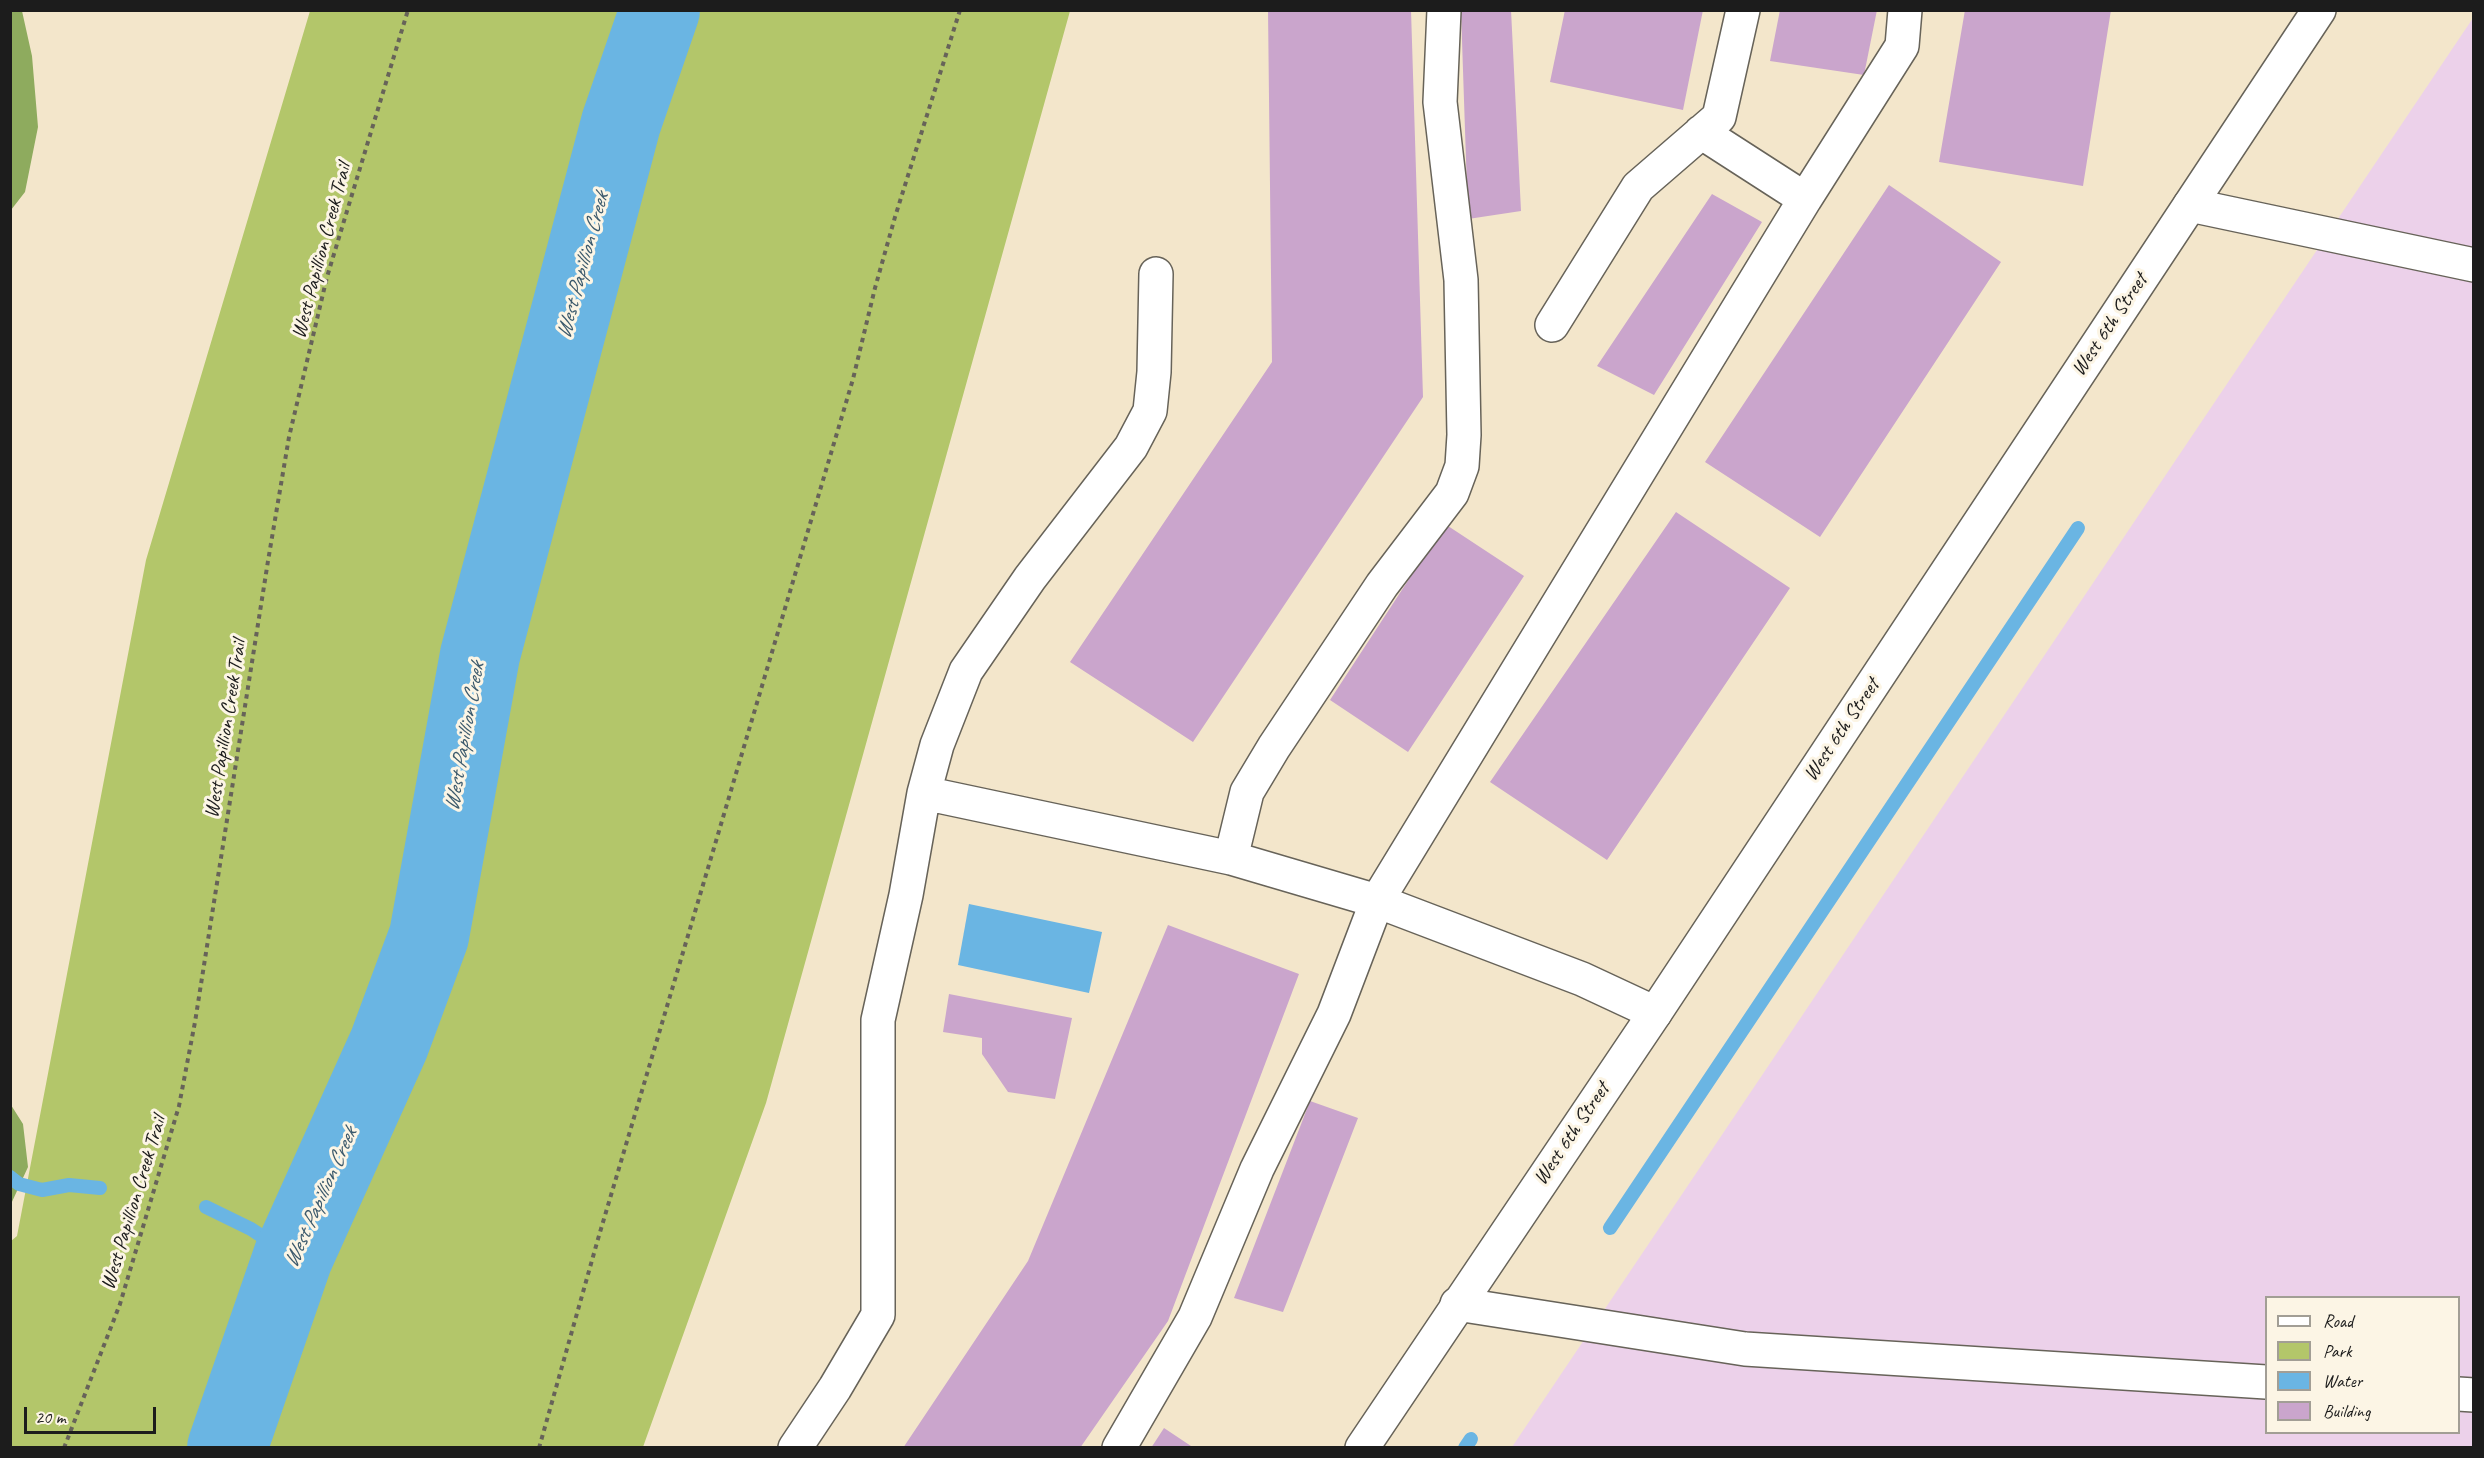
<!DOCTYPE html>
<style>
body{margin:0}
#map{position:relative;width:2484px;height:1458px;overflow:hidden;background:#f3e6cb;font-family:Caveat,sans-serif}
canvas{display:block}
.frame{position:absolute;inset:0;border:12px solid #1c1c1c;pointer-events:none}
.legend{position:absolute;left:2265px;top:1296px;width:195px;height:138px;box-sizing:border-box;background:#fcf5e5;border:2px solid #a29e95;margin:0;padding:8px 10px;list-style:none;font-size:18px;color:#1c1c1c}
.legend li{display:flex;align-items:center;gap:12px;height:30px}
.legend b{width:30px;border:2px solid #a29e95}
.scale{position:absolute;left:24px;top:1407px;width:132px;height:27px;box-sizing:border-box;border:3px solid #1c1c1c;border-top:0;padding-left:8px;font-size:18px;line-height:21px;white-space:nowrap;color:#1c1c1c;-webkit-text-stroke:4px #fcf5e5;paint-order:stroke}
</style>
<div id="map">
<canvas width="2484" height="1458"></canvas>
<div class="frame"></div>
<ul class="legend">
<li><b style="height:8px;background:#fff"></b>Road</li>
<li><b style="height:16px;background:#b3c66a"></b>Park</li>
<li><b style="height:16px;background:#6ab5e3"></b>Water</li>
<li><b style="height:16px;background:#caa5cc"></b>Building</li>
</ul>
<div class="scale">20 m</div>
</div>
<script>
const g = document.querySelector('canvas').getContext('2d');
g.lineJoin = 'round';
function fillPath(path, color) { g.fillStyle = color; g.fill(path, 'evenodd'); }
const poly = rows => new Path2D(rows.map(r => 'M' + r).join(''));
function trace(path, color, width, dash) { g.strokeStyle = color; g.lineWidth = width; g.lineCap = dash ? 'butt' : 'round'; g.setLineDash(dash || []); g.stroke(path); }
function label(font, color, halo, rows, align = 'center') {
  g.font = font + ' Caveat,sans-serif'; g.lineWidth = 6; g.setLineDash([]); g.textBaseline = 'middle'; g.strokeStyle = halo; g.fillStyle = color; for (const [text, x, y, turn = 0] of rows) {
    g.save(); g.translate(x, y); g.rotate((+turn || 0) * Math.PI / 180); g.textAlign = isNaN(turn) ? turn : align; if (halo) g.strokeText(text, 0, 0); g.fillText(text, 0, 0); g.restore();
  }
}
fillPath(poly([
 [2473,18,2473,1447,1512,1447],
 [2266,1298,2458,1298,2458,1432,2266,1432]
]), '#ecd1ea');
fillPath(poly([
 [310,11,1070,11,766,1103,643,1447,11,1447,11,1241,17,1236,146,560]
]), '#b3c66a');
fillPath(poly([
 [11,10,22,11,32,56,38,127,25,192,11,210],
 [11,1105,23,1124,28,1167,11,1204]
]), '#8eab5e');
fillPath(poly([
 [969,904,1102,932,1089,993,958,965]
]), '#6ab5e3');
trace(poly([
 [10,1177,19,1184,42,1190,69,1185,100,1188],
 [206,1207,251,1229,293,1257],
 [1610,1228,2078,528],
 [1465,1448,1471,1439]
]), '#6ab5e3', 14);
trace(poly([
 [227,1448,293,1257,389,1044,429,936,480,655,621,123,660,10]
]), '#6ab5e3', 80);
fillPath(poly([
 [1268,10,1411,10,1423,397,1193,742,1070,662,1272,362],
 [1511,10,1521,211,1468,219,1461,11],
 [1565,10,1703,10,1683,110,1550,82],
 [1780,10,1877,10,1864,75,1770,61],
 [1965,10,2111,10,2083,186,1939,162],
 [1889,185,2001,262,1820,537,1705,462],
 [1712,194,1762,222,1654,395,1597,366],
 [1676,512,1790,588,1607,860,1490,782],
 [1445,524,1524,576,1408,752,1330,700],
 [1168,925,1299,974,1168,1321,1080,1448,903,1448,1028,1261],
 [949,994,1072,1018,1055,1099,1008,1092,982,1054,982,1038,943,1032],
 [1310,1101,1358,1118,1283,1312,1234,1298],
 [1164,1428,1194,1448,1151,1448]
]), '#caa5cc');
const minor = poly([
 [1701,132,1805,199,1902,46,1905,10],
 [2190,205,2474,265],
 [1156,274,1154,372,1150,411,1131,447,1030,578,966,671,937,745,924,793,1231,858],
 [1552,325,1638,187,1719,117,1743,10],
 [1655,1013,1582,979,1377,901,1805,199],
 [1457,1304,1745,1349,2266,1382],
 [2458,1394,2474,1395],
 [795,1448,835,1388,878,1315,878,1020,906,895,924,793],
 [1119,1448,1195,1317,1257,1169,1334,1014,1377,901,1231,858,1247,792,1274,747,1382,585,1452,493,1462,466,1464,435,1461,280,1440,102,1444,10]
]);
const major = poly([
 [1362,1448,1655,1013,2319,10]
]);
trace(minor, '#676359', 36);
trace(major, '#676359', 36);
trace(poly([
 [64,1448,120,1304,179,1106,195,1022,268,561,289,437,327,277,408,10],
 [539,1448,598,1239,853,379,875,288,895,217,960,10]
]), '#676359', 4, [4.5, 4.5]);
trace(minor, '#fff', 33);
trace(major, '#fff', 33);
label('21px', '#1c1c1c', '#fcf5e5', [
 ["West Papillion Creek Trail",322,251,-75],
 ["West 6th Street",2110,325,-56],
 ["West Papillion Creek Trail",226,729,-81],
 ["West 6th Street",1842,730,-56],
 ["West 6th Street",1572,1134,-56],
 ["West Papillion Creek Trail",134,1203,-73]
]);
label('italic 22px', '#3b596c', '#fcf5e5', [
 ["West Papillion Creek",583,266,-75],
 ["West Papillion Creek",465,737,-80],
 ["West Papillion Creek",321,1198,-66]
]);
</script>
